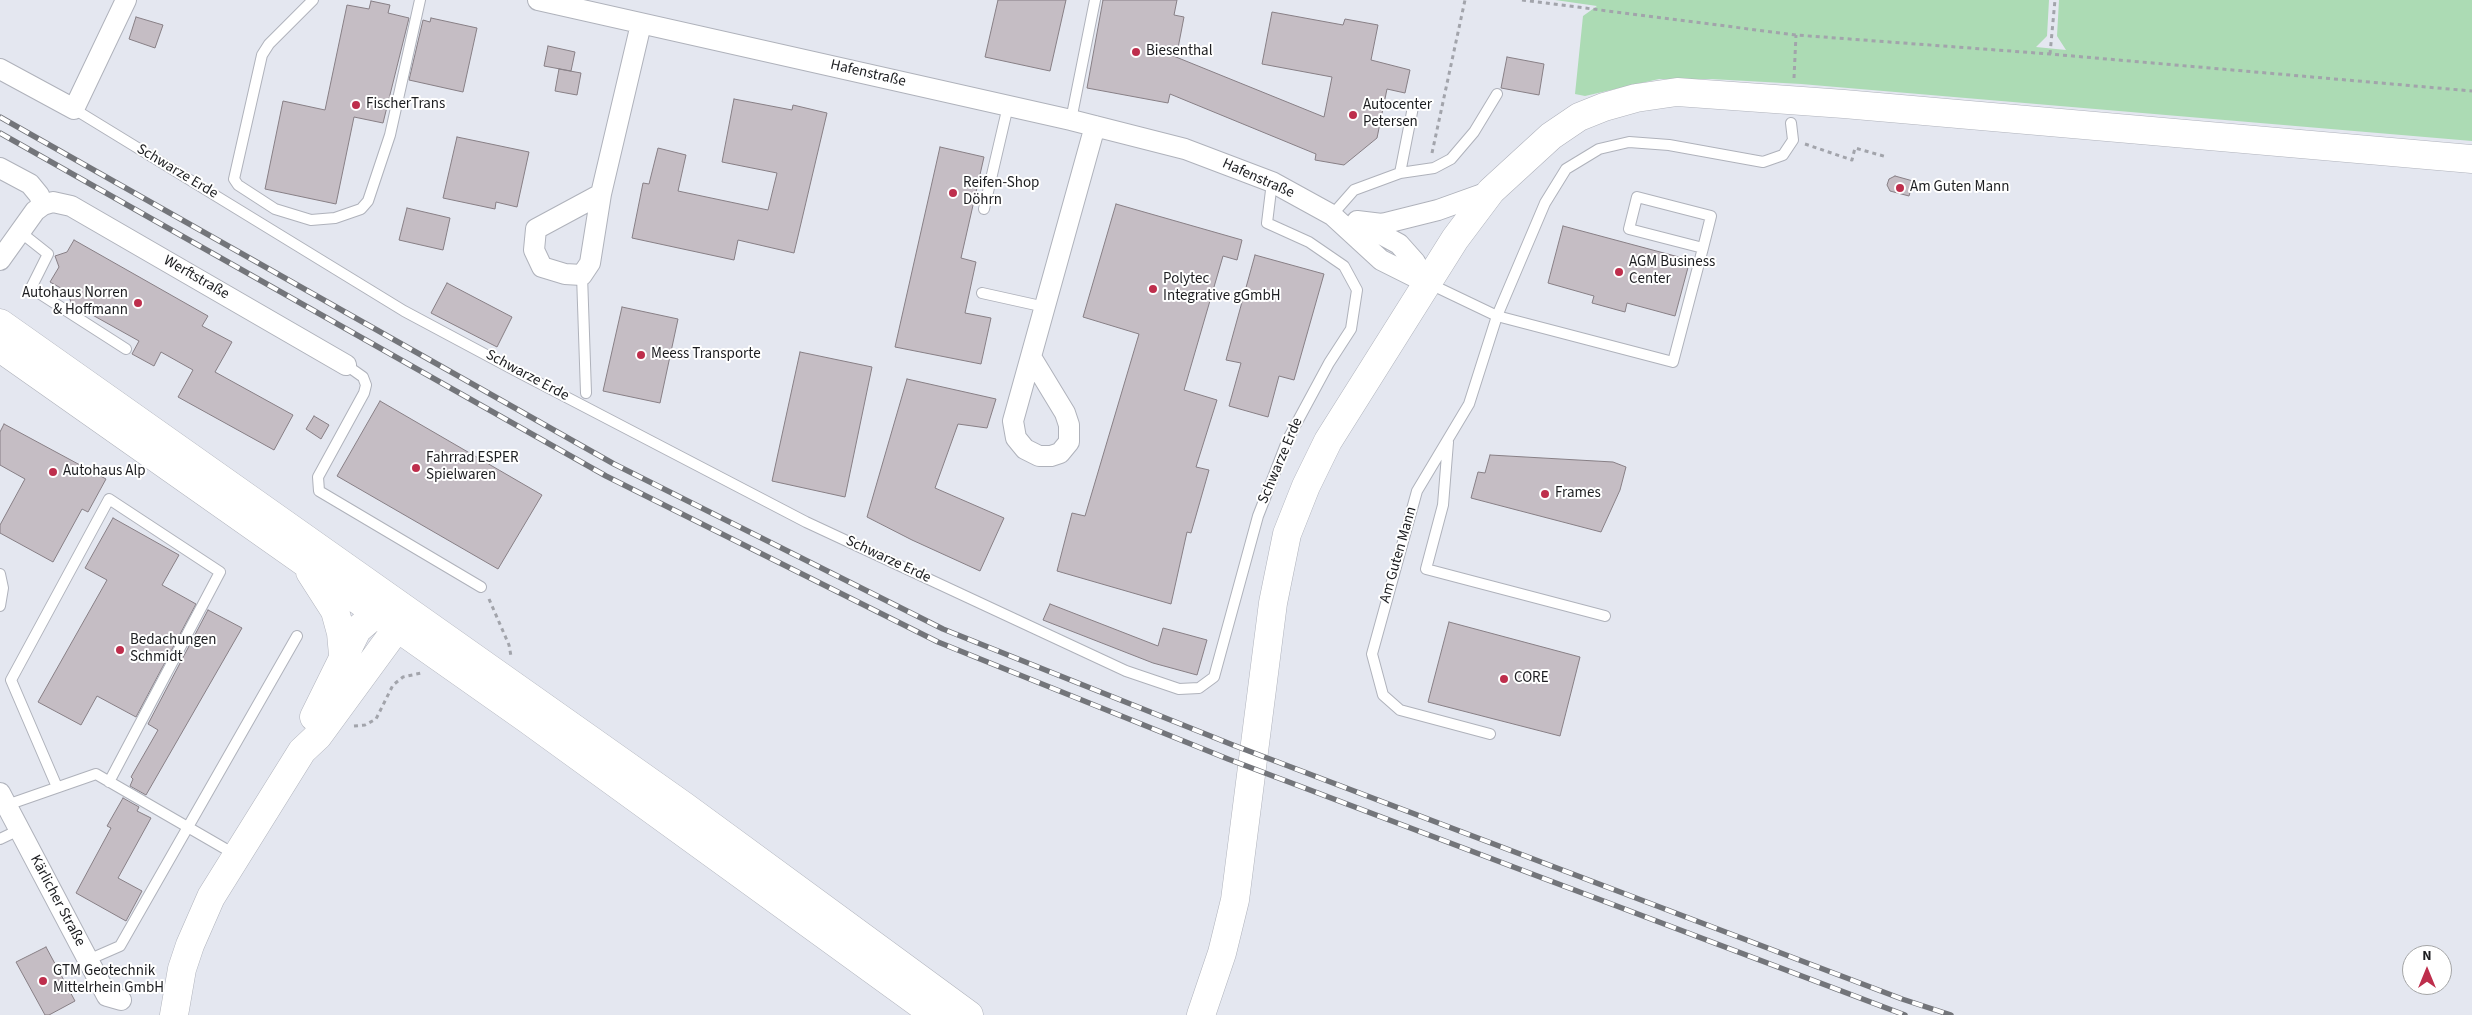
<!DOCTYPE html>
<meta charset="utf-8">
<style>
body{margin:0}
#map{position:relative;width:2472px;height:1015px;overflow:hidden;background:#e4e7f0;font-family:"Source Sans 3",sans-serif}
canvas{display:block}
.north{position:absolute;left:2402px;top:945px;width:50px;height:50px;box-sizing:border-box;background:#fff;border:1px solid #a4a5a6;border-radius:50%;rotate:0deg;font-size:14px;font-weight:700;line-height:20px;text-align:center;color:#1c1d20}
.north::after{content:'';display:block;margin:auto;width:18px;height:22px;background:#be2e4c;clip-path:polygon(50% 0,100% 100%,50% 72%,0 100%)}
</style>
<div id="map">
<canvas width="2472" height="1015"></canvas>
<div class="north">N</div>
</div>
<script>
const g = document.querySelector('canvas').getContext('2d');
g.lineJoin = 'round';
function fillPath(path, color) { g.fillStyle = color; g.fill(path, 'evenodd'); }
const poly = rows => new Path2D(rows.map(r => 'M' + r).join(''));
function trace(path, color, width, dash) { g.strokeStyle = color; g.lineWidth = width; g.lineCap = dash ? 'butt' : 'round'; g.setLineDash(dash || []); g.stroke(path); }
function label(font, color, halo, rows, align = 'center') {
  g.font = font + ' "Source Sans 3",sans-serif'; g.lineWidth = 4; g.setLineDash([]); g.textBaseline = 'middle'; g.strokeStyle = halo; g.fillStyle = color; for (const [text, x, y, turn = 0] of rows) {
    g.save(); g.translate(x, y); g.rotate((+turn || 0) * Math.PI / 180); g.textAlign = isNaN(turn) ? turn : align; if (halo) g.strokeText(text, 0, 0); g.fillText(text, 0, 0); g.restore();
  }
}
fillPath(poly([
 [1555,0,2049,0,2047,36,2036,47,2066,50,2057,36,2059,0,2472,0,2472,141,1801,84,1711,79,1659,79,1585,96,1575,94,1583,16,1597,6]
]), '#acdbb4');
const building = poly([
 [998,0,1066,0,1050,71,985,57,998,0],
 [1103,0,1177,0,1174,15,1184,17,1178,48,1173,47,1171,55,1324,117,1332,77,1262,64,1272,12,1343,25,1345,19,1378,25,1371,60,1410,70,1405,93,1387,89,1377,138,1344,165,1315,160,1316,154,1170,94,1168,103,1087,88,1103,0],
 [371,1,390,5,388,13,409,18,383,123,354,117,336,204,265,189,283,101,325,110,347,5,369,9,371,1],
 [136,17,163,25,155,48,129,39,136,17],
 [431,18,477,28,463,92,409,80,423,20,430,22,431,18],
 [548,46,575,52,571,71,544,66,548,46],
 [1507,57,1544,64,1539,95,1501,88,1507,57],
 [559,69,581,73,577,95,555,91,559,69],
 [734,99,792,110,793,105,827,113,794,253,738,240,734,260,632,238,643,183,649,184,658,148,686,155,678,191,768,210,777,173,722,162,734,99],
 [457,137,529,152,517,207,496,202,495,209,443,198,457,137],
 [940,147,984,157,961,258,976,262,965,313,991,318,981,364,895,347,940,147],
 [1895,176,1913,181,1909,196,1890,191,1887,185,1889,179,1895,176],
 [1116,204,1242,240,1237,260,1223,256,1184,390,1217,400,1196,467,1209,470,1191,533,1187,532,1171,604,1057,571,1072,513,1085,516,1139,334,1083,317,1116,204],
 [407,208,450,218,443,250,399,240,407,208],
 [1563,226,1690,260,1675,316,1627,303,1625,312,1592,303,1594,296,1548,283,1563,226],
 [74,240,208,316,202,326,232,342,215,372,293,415,274,450,178,397,193,370,161,352,154,366,132,354,139,341,71,303,68,292,50,282,59,267,55,256,67,252,74,240],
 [1255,255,1324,274,1294,380,1279,376,1268,417,1229,406,1241,363,1226,360,1255,255],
 [447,283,512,317,497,347,431,313,447,283],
 [622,307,678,319,660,403,603,391,622,307],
 [800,352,872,367,845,497,772,481,800,352],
 [907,379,996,399,987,428,958,424,935,488,1004,518,980,571,912,540,867,517,907,379],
 [380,401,542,495,498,569,337,476,380,401],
 [314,416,329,425,321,439,306,429,314,416],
 [4,424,106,479,88,512,82,509,53,562,0,533,0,525,25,479,0,465,0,432,4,424],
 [1490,455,1613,462,1626,467,1620,490,1601,532,1471,498,1478,472,1485,473,1490,455],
 [113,518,179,555,162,585,196,604,136,717,97,696,81,725,38,702,107,580,85,568,113,518],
 [1050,604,1158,646,1163,628,1207,640,1197,675,1153,663,1043,620,1050,604],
 [208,610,242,628,146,795,130,786,133,779,131,777,158,730,148,724,208,610],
 [1449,622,1580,657,1560,736,1428,702,1449,622],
 [123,798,139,807,137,811,151,818,118,878,142,891,126,921,76,893,111,828,107,826,123,798],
 [46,947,75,1001,49,1015,45,1015,16,962,46,947]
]);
fillPath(building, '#c5bdc4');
trace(building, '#877f85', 1);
const lane = poly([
 [313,0,269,44,262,55,234,179,238,185,275,209,311,220,335,218,361,209,368,201,390,135,420,0],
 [74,109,404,311,520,373,806,522,1126,671,1179,689,1199,688,1214,677,1258,516,1288,439,1329,363,1351,329,1357,290,1344,266,1309,242,1267,223,1272,182],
 [1071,120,1095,0],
 [1400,173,1413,107],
 [984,209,1008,106],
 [1332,215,1354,190,1400,173,1434,168,1451,159,1474,132,1497,94],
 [19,231,48,254,31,288,126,349],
 [582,275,586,393],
 [1428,283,1497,316,1673,362,1703,248,1711,216,1637,197,1629,229,1703,248],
 [982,293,1045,307],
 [346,365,363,377,366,385,364,393,318,477,319,491,481,587],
 [1448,442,1443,505,1426,569,1605,616],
 [0,574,3,588,0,606],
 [1490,734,1400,710,1383,695,1372,654,1417,491,1469,404,1497,316,1545,203,1566,169,1599,149,1629,142,1669,145,1763,162,1783,155,1793,140,1791,123],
 [57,787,11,680,109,499,220,572,109,782],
 [7,805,96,774,236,855],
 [0,839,19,830],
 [88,960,120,946,297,636]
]);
const street = poly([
 [538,0,1071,120,1185,149,1272,182,1332,215,1381,260,1427,283],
 [0,69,74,109,126,0],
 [0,168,30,184,39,195,43,205],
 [601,194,536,229,534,250,542,267,565,274,582,275,590,263,601,194,641,24],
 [1357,221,1382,224,1438,210,1491,191],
 [1364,225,1399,244,1415,262,1427,283],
 [0,260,35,211,43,205,53,202,71,206,346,365],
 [1031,357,1065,413,1069,425,1069,442,1060,453,1051,456,1039,456,1025,449,1016,438,1013,421,1095,126],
 [0,793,107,996,121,1000]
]);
const secondary = poly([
 [0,323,684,806,969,1015],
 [0,348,527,719,935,1015],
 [310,572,335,611,341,633,343,655],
 [314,717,357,630,372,617,393,612],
 [174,1015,182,969,190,945,211,897,302,751,318,736,408,613],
 [1201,1015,1222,953,1235,900,1273,603,1287,534,1306,486,1328,441,1455,239,1491,191,1551,136,1579,117,1604,107,1636,98,1677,92,1844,104,2472,159]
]);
trace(lane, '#afb2bb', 12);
trace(street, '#afb2bb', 22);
trace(secondary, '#afb2bb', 29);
trace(poly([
 [1522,0,1796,35,2050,54,2472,91],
 [2050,54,2055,0],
 [1794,78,1796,35],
 [1805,144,1852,160,1855,148,1887,157],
 [1432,153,1465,0],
 [489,599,509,645,511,656],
 [354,726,365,725,376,719,393,685,403,677,421,673]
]), '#a2a4ab', 3, [4, 4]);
trace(lane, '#fff', 10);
trace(street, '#fff', 20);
trace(secondary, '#fff', 28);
const rail = poly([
 [0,117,614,464,943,629,1233,745,1902,999,1951,1015],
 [0,133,606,476,938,642,1228,759,1905,1015]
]);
trace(rail, '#73757a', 5.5);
trace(rail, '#fff', 4, [11]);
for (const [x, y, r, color] of [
 [1136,52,5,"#be2e4c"],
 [356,105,5,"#be2e4c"],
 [1353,115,5,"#be2e4c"],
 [1900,188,5,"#be2e4c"],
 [953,193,5,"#be2e4c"],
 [1619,272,5,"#be2e4c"],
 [1153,289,5,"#be2e4c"],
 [138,303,5,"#be2e4c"],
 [641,355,5,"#be2e4c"],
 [416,468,5,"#be2e4c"],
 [53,472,5,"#be2e4c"],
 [1545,494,5,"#be2e4c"],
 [120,650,5,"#be2e4c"],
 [1504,679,5,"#be2e4c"],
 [43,981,5,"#be2e4c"]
]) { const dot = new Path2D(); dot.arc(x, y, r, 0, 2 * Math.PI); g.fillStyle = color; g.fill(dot); trace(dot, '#fff', 2); }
label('15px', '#1c1d20', '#fff', [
 ["Biesenthal",1146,52],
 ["FischerTrans",366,105],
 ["Autocenter",1363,106],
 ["Petersen",1363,123],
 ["Reifen-Shop",963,184],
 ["Döhrn",963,201],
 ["Am Guten Mann",1910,188],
 ["AGM Business",1629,263],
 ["Center",1629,280],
 ["Polytec",1163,280],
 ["Integrative gGmbH",1163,297],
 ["Autohaus Norren",128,294,"right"],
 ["& Hoffmann",128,311,"right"],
 ["Meess Transporte",651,355],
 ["Fahrrad ESPER",426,459],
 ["Spielwaren",426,476],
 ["Autohaus Alp",63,472],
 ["Frames",1555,494],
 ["Bedachungen",130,641],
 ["Schmidt",130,658],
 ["CORE",1514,679],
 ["GTM Geotechnik",53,972],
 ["Mittelrhein GmbH",53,989]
], 'left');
label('15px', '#1c1d20', '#fff', [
 ["Hafenstraße",868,74,13],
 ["Schwarze Erde",177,172,31],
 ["Hafenstraße",1258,179,24],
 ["Werftstraße",196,278,30],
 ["Schwarze Erde",527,376,28],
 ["Schwarze Erde",1281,461,-67],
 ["Am Guten Mann",1399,555,-74],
 ["Schwarze Erde",888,560,25],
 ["Kärlicher Straße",57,901,62]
]);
</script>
